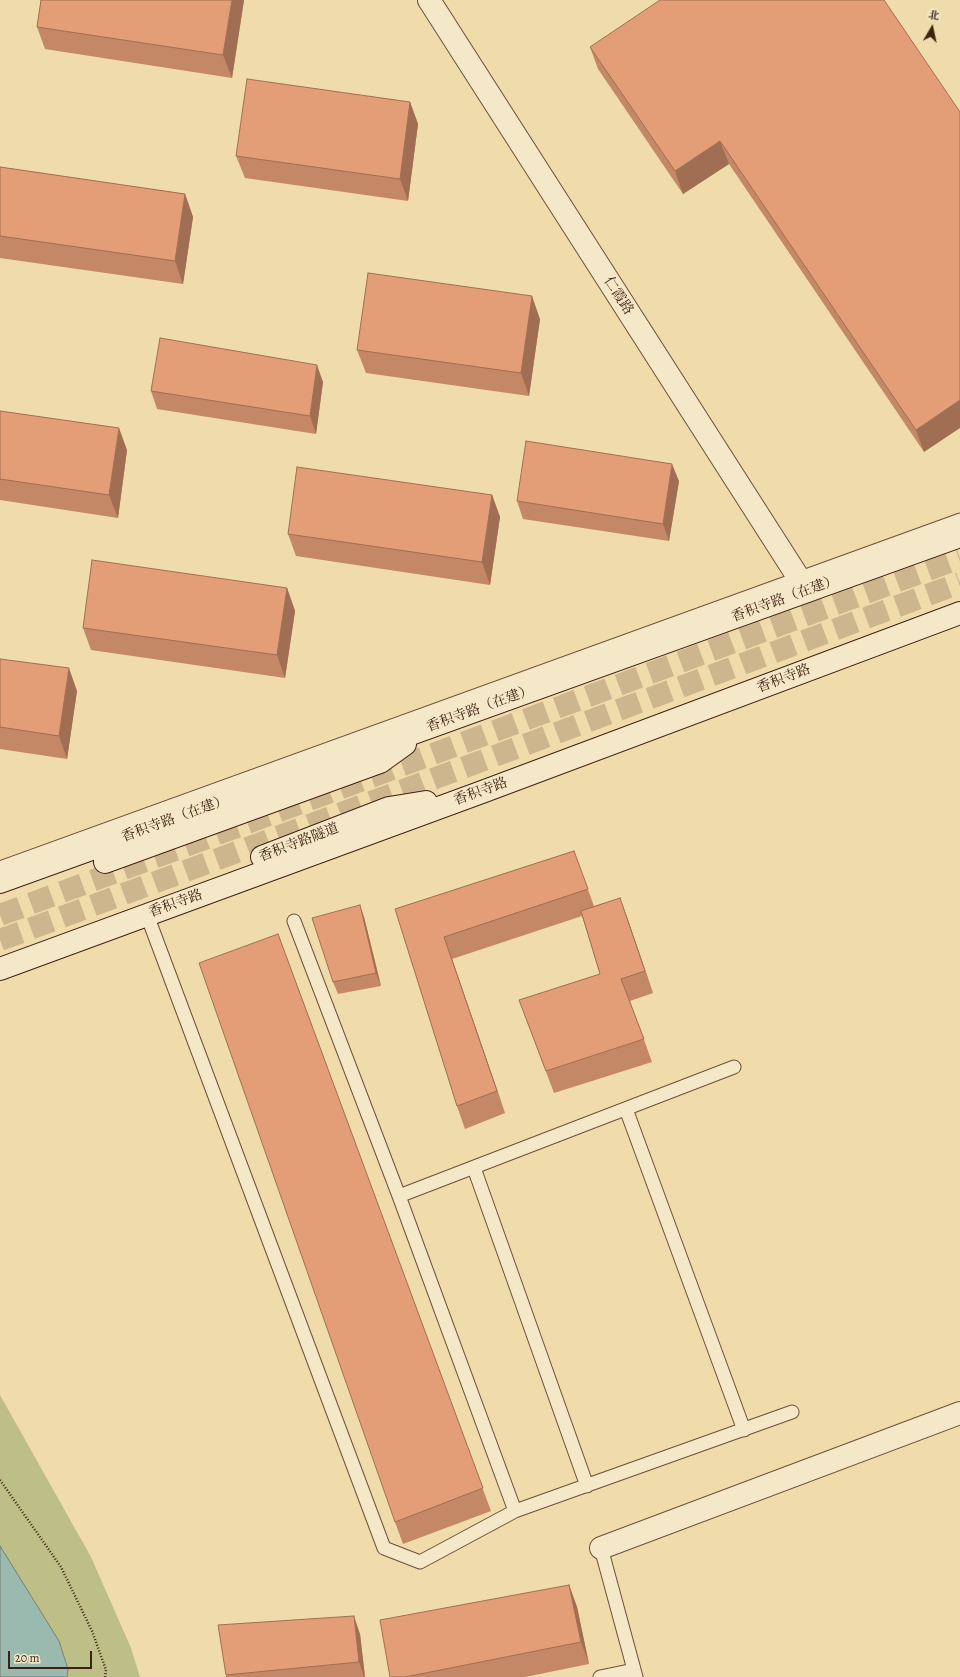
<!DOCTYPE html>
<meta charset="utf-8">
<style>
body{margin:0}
#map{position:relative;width:960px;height:1677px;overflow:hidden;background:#f0dbab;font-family:Alegreya,"Noto Serif SC",serif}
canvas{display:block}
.north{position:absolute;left:912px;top:8px;width:40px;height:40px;-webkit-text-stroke:3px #f5e8c8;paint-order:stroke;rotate:9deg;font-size:11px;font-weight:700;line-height:16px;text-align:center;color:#3f2114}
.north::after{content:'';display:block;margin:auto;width:14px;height:18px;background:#3f2114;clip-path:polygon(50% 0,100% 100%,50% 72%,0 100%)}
.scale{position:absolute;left:8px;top:1651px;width:84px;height:18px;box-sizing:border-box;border:2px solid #3f2114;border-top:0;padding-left:5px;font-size:12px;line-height:14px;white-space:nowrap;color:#3f2114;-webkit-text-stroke:3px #f5e8c8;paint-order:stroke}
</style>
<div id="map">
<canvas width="960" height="1677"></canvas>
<div class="north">北</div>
<div class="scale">20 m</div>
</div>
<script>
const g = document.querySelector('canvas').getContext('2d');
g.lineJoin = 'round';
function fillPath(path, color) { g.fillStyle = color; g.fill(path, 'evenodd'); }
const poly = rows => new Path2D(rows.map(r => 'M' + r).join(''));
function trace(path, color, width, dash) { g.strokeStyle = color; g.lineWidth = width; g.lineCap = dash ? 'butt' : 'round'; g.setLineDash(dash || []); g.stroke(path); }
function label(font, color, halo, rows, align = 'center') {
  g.font = font + ' Alegreya,"Noto Serif SC",serif'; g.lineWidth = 3; g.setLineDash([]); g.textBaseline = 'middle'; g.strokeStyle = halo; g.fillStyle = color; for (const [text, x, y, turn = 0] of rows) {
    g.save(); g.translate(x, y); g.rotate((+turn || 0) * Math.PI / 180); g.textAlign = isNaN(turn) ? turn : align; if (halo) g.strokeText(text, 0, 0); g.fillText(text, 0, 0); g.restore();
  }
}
fillPath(poly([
 [0,1395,91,1557,131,1648,140,1677,67,1677,68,1669,59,1641,0,1546]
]), '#bdbf87');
const water = poly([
 [0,1546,59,1641,68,1669,67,1677,0,1677,0,1546]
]);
fillPath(water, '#9bbaaf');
trace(water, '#767d71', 1);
trace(poly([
 [0,915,960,558],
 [0,940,960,583]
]), '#cdb68d', 22, [22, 11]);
const lane = poly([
 [0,868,960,520],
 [147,915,384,1548,420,1562,515,1511,792,1412],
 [294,921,399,1196,515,1511],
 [626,1109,744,1430],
 [474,1168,587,1486],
 [399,1196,734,1067],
 [601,1548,636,1677],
 [600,1677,634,1670]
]);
const street = poly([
 [429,0,807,591],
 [601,1548,960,1413]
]);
const secondary = poly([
 [262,857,389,808,426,802],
 [105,862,380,762,405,744],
 [0,882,960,536],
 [0,969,482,792,960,613]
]);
trace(lane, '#6b503a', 15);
trace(street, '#6b503a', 24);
trace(secondary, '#3f2114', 24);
trace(poly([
 [0,1480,61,1567,92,1631,106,1670,105,1677]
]), '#3f2114', 2.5, [1, 2]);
trace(lane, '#f5e8c8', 13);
trace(street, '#f5e8c8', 22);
trace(secondary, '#f5e8c8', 22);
fillPath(poly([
 [41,0,244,0,232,78,45,49,37,27],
 [884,0,924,452,729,164,683,194,598,69,590,47],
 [410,102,418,124,408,201,245,178,236,156],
 [0,167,185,194,193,217,183,284,0,258],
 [540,319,529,396,366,373,357,350],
 [323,382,316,434,157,409,151,391],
 [0,411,127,450,118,518,0,500],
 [679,481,669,541,523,519,517,501],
 [492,495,500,517,490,585,296,556,288,534],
 [287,588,295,611,285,678,91,650,83,628],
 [0,659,77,691,67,759,0,749],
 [574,851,594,906,620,898,628,920,653,993,630,1001,652,1062,554,1093,519,1000,600,974,582,916,452,959,505,1113,465,1129,457,1106,395,909],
 [364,917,381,986,338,994,333,982],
 [278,934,491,1511,403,1544,395,1522],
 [569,1585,577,1607,589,1664,525,1677,390,1677],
 [360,1634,365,1677,226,1677,226,1675]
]), '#c48866');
fillPath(poly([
 [232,0,244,0,232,78,223,55],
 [410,102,418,124,408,201,400,179],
 [720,141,729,164,683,194,675,171],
 [185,194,193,217,183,284,175,261],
 [532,296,540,319,529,396,521,373],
 [317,365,323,382,316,434,310,416],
 [960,400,960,428,924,452,916,430],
 [119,428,127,450,118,518,109,495],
 [672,464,679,481,669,541,663,524],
 [492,495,500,517,490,585,482,562],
 [287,588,295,611,285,678,277,655],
 [69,668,77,691,67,759,59,736],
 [620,898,628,920,653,993,645,971],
 [360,905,364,917,381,986,376,973],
 [444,937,452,959,505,1113,497,1091],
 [569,1585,577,1607,589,1664,581,1642],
 [354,1616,360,1634,365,1677,364,1677,359,1662]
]), '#a06f53');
const building = poly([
 [41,0,232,0,223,55,37,27,41,0],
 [660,0,884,0,960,112,960,400,916,430,720,141,675,171,590,47,660,0],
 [247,79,410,102,400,179,236,156,247,79],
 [0,167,185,194,175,261,0,236,0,167],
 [368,273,532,296,521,373,357,350,368,273],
 [160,338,317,365,310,416,151,391,160,338],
 [0,411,119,428,109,495,0,479,0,411],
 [526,441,672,464,663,524,517,501,526,441],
 [297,467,492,495,482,562,288,534,297,467],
 [92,560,287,588,277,655,83,628,92,560],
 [0,659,69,668,59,736,0,727,0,659],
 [574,851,588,889,444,937,497,1091,457,1106,395,909,574,851],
 [620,898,645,971,621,979,644,1039,546,1071,519,1000,600,974,581,911,620,898],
 [360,905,376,973,333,982,312,918,360,905],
 [278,934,483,1488,395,1522,199,963,278,934],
 [569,1585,581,1642,405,1677,390,1677,380,1620,569,1585],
 [354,1616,359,1662,226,1675,218,1625,354,1616]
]);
fillPath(building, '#e49e77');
trace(building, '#a06f53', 1);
label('14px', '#3f2114', '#f5e8c8', [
 ["仁霞路",618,296,57],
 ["香积寺路（在建）",785,599,-20],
 ["香积寺路",784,679,-21],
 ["香积寺路（在建）",480,709,-20],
 ["香积寺路",481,792,-20],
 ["香积寺路（在建）",175,819,-20],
 ["香积寺路隧道",299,843,-21],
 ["香积寺路",176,904,-20]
]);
</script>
